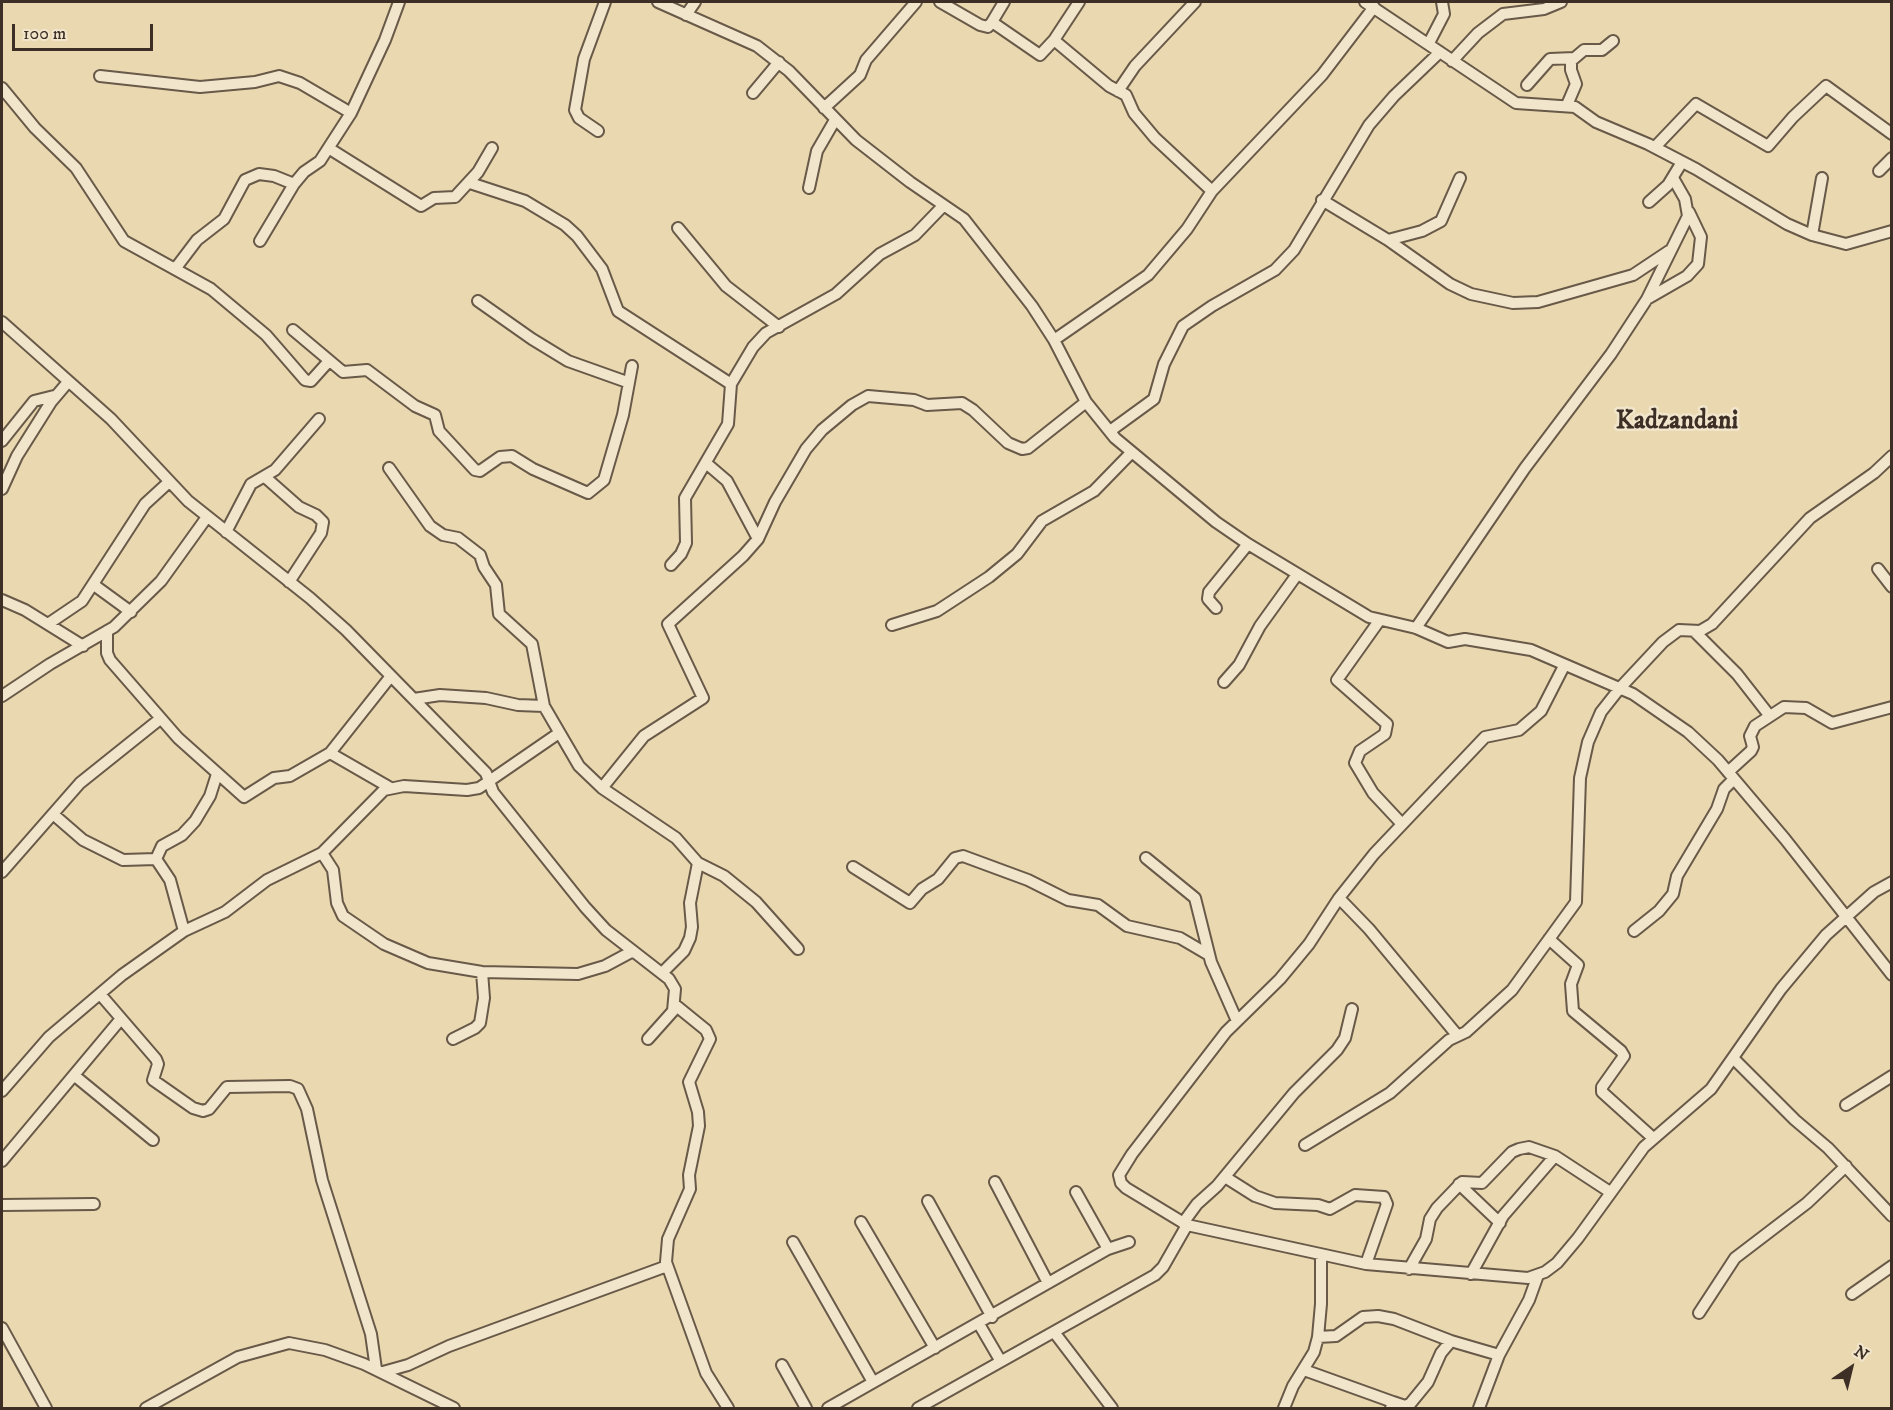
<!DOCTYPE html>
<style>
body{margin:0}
#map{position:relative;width:1893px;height:1410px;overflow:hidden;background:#ead8b0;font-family:"IM FELL DW Pica",serif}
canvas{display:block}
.frame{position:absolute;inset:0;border:3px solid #3d2f25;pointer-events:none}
.north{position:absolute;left:1821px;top:1338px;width:60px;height:60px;-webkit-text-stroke:4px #f1e6cc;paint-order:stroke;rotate:35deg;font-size:16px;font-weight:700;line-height:24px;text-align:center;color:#3d2f25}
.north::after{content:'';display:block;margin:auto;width:21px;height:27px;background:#3d2f25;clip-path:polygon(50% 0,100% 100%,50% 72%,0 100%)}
.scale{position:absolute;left:12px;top:24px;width:141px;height:27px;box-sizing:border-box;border:3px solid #3d2f25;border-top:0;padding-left:8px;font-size:18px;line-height:21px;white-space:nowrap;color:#3d2f25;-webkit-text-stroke:4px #f1e6cc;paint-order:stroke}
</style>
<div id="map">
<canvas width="1893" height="1410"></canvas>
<div class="frame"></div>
<div class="north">N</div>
<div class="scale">100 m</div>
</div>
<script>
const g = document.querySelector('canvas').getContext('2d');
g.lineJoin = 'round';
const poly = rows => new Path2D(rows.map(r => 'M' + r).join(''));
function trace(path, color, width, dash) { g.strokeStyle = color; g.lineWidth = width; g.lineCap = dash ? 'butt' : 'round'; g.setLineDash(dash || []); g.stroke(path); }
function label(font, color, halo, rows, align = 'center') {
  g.font = font + ' "IM FELL DW Pica",serif'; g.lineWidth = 5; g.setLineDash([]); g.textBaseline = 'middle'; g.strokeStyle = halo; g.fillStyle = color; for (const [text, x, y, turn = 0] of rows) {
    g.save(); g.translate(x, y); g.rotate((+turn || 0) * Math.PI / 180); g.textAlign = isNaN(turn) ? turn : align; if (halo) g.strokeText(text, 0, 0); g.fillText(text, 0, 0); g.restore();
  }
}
const street = poly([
 [658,2,757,46,789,71,856,140,910,182,964,219,1032,306,1054,340,1086,402,1115,438,1216,522,1248,544,1369,617,1416,628,1448,642,1465,639,1531,650,1633,694,1688,732,1718,760,1785,839,1892,975],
 [940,2,980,25,988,27,992,22,1040,55,1054,40,1079,2],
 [1365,2,1516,103,1575,107,1596,122,1648,144,1696,169,1787,224,1812,235,1846,244,1892,231],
 [686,15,695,2],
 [992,22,1004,2],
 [1054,40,1109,86,1126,95,1134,113,1155,138,1212,191],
 [1429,43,1444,14,1442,2],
 [1452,61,1478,33,1503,14,1544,9,1561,2],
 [100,76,200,87,255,82,279,76,300,83,351,113],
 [1527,85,1550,59,1574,58],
 [2,88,35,128,76,168,124,241,211,289,266,335,305,380,311,381,329,361],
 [1118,91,1135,66,1195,2],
 [753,93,779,62],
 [1567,105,1576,84,1571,70,1571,61,1584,50,1602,50,1613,41],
 [824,108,860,75,866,60,916,2],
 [598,131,579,118,575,110,584,59,605,2],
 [1655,147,1696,104,1768,146,1793,117,1826,86,1892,134],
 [330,149,421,206,434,198,455,197,478,172,492,148],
 [1879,171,1892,158],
 [470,183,525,201,565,225,577,236,602,269,618,311,731,384],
 [809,188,817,151,835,120],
 [1322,200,1388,240,1450,284,1471,294,1513,303,1538,302,1633,275,1669,251],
 [1649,202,1668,185,1682,162],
 [678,228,726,286,779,327],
 [1812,235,1822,178],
 [1388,240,1422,231,1441,221,1460,178],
 [260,241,294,184,304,172,320,161,351,113,385,40,399,2],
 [175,269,197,240,224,219,245,180,259,174,274,176,294,184],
 [1647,299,1687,276,1698,264,1701,237,1689,212],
 [478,301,532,339,568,361,627,382],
 [2,322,111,419,188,501,310,598,346,630,486,773,493,792,585,907,606,930,633,951],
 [293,330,343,372,367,370,415,406,435,415,439,431,475,470,480,471,500,457,512,456,533,469,588,493,604,480,623,415,632,366],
 [1054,340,1148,275,1187,229,1212,191,1322,75,1374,7],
 [1110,431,1154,399,1164,364,1183,326,1212,306,1275,270,1294,250,1369,125,1394,96,1440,52],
 [2,441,34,401,54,396],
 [389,468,430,526,443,535,458,538,480,555,484,567,496,585,499,614,532,644,544,706,579,766,602,788,676,838,698,863,690,903,692,927,690,938,684,951,662,973],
 [265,477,299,507,316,515,323,522,321,533,289,582],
 [2,489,17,456,51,402,68,382],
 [226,532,251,484,275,470,319,419],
 [758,539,775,502,806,449,822,430,852,405,868,396,914,400,927,405,962,403,973,410,1008,443,1022,449,1028,448,1086,402],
 [671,565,681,554,686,543,685,498,728,424,731,384,753,347,766,333,836,294,880,254,915,235,943,206],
 [1878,569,1892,587],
 [94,585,131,612],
 [2,600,25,610,83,646],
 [1216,608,1208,599,1209,592,1248,544],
 [1379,621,1337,680,1387,724,1385,734,1360,751,1355,763,1373,793,1402,824],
 [48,624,82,601,145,504,169,482],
 [892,625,937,611,989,577,1017,554,1042,521,1094,491,1131,453],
 [1416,628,1525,468,1611,354,1647,299,1688,216,1685,199,1673,178],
 [107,631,107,653,110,660,178,738,244,797,274,778,290,776,330,753,391,676],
 [1694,631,1737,674,1769,715],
 [1224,682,1239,665,1260,626,1296,576],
 [2,696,50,664,114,627,161,581,207,517],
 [414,699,440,695,486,698,518,705,544,706],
 [330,753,389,787],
 [1728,772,1751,751,1753,747,1750,736,1755,726,1784,707,1806,708,1832,723,1892,707],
 [602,788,644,736,703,698,668,624,743,556,758,539,727,481,706,463],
 [53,814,83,840,123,860,156,859],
 [322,853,333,870,337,903,343,916,384,944,428,963,482,972,578,974,605,966,633,951,669,979,675,989,673,1011,648,1039],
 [1146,858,1195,898,1211,962,1237,1021],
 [698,863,724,876,756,902,798,949],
 [853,867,910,903,922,889,938,879,955,858,963,856,1028,880,1068,900,1098,905,1127,926,1180,938,1209,955],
 [2,872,80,783,160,719],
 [1339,898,1369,929,1457,1035],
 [184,931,170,880,156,859,162,846,182,835,195,821,210,796,217,774],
 [1634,931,1659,911,1673,894,1677,876,1717,809,1724,789,1734,779],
 [1549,939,1578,965,1571,984,1573,1011,1621,1051,1624,1056,1602,1087,1602,1092,1653,1138],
 [100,994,156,1059,158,1064,153,1080,193,1108,203,1111,209,1109,227,1087,290,1086,298,1089,307,1109,322,1180,371,1334,376,1369],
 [674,1004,706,1030,710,1039,689,1082,698,1112,699,1126,689,1175,690,1189,668,1239,666,1262,706,1373,728,1408],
 [453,1039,475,1028,480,1023,484,998,482,972],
 [1733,1058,1795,1120,1828,1148,1892,1216],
 [75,1076,153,1140],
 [2,1091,49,1037,122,975,184,931,225,912,267,880,322,853,384,790,404,786,467,790,479,788,559,733],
 [1846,1105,1892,1076],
 [1305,1145,1390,1093,1449,1040,1466,1032,1512,990,1576,902,1580,778,1588,742,1601,712,1620,688,1663,642,1679,630,1700,631,1712,624,1810,518,1874,473,1892,456],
 [2,1161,120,1020],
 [1225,1177,1255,1196,1275,1203,1318,1205,1330,1209,1355,1195,1384,1197,1387,1204,1366,1264],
 [995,1182,1048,1283],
 [1459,1184,1500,1223],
 [1076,1192,1108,1249],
 [928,1201,992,1317],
 [2,1205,94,1204],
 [861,1222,935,1348],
 [1183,1223,1197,1204,1217,1186,1294,1093,1337,1050,1345,1038,1352,1009],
 [1187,1225,1126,1188,1121,1183,1119,1175,1132,1154,1226,1032,1280,979,1309,944,1339,898,1374,854,1485,737,1519,730,1541,711,1564,666],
 [793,1242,873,1382],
 [1409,1269,1426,1239,1430,1219,1437,1208,1462,1182,1482,1183,1512,1152,1519,1149,1529,1147,1555,1156,1610,1192],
 [1471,1274,1503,1216,1555,1156],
 [1852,1294,1892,1266],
 [1699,1313,1735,1258,1807,1203,1846,1166],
 [979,1324,1000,1360],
 [2,1328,46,1408],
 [1054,1332,1112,1408],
 [1318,1337,1336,1336,1363,1317,1378,1316,1394,1319,1451,1341,1499,1355],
 [782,1365,806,1408],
 [1304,1370,1393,1402,1391,1408],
 [383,1372,408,1365,449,1346,667,1266],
 [1393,1402,1405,1406,1410,1404,1428,1382,1441,1353,1451,1341],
 [146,1408,238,1357,289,1343,325,1350,364,1364,454,1408],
 [828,1408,1108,1249,1129,1242],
 [918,1408,1155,1275,1163,1267,1187,1225,1366,1264,1528,1278,1545,1272,1557,1263,1578,1238,1644,1147,1711,1089,1781,989,1826,935,1874,892,1892,882],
 [1284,1408,1293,1386,1314,1352,1318,1337,1321,1304,1321,1256],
 [1479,1408,1499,1355,1529,1300,1538,1275]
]);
trace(street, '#685948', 14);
trace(street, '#f1e6cc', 10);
label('bold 26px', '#3d2f25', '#f1e6cc', [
 ["Kadzandani",1677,423]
]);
</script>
